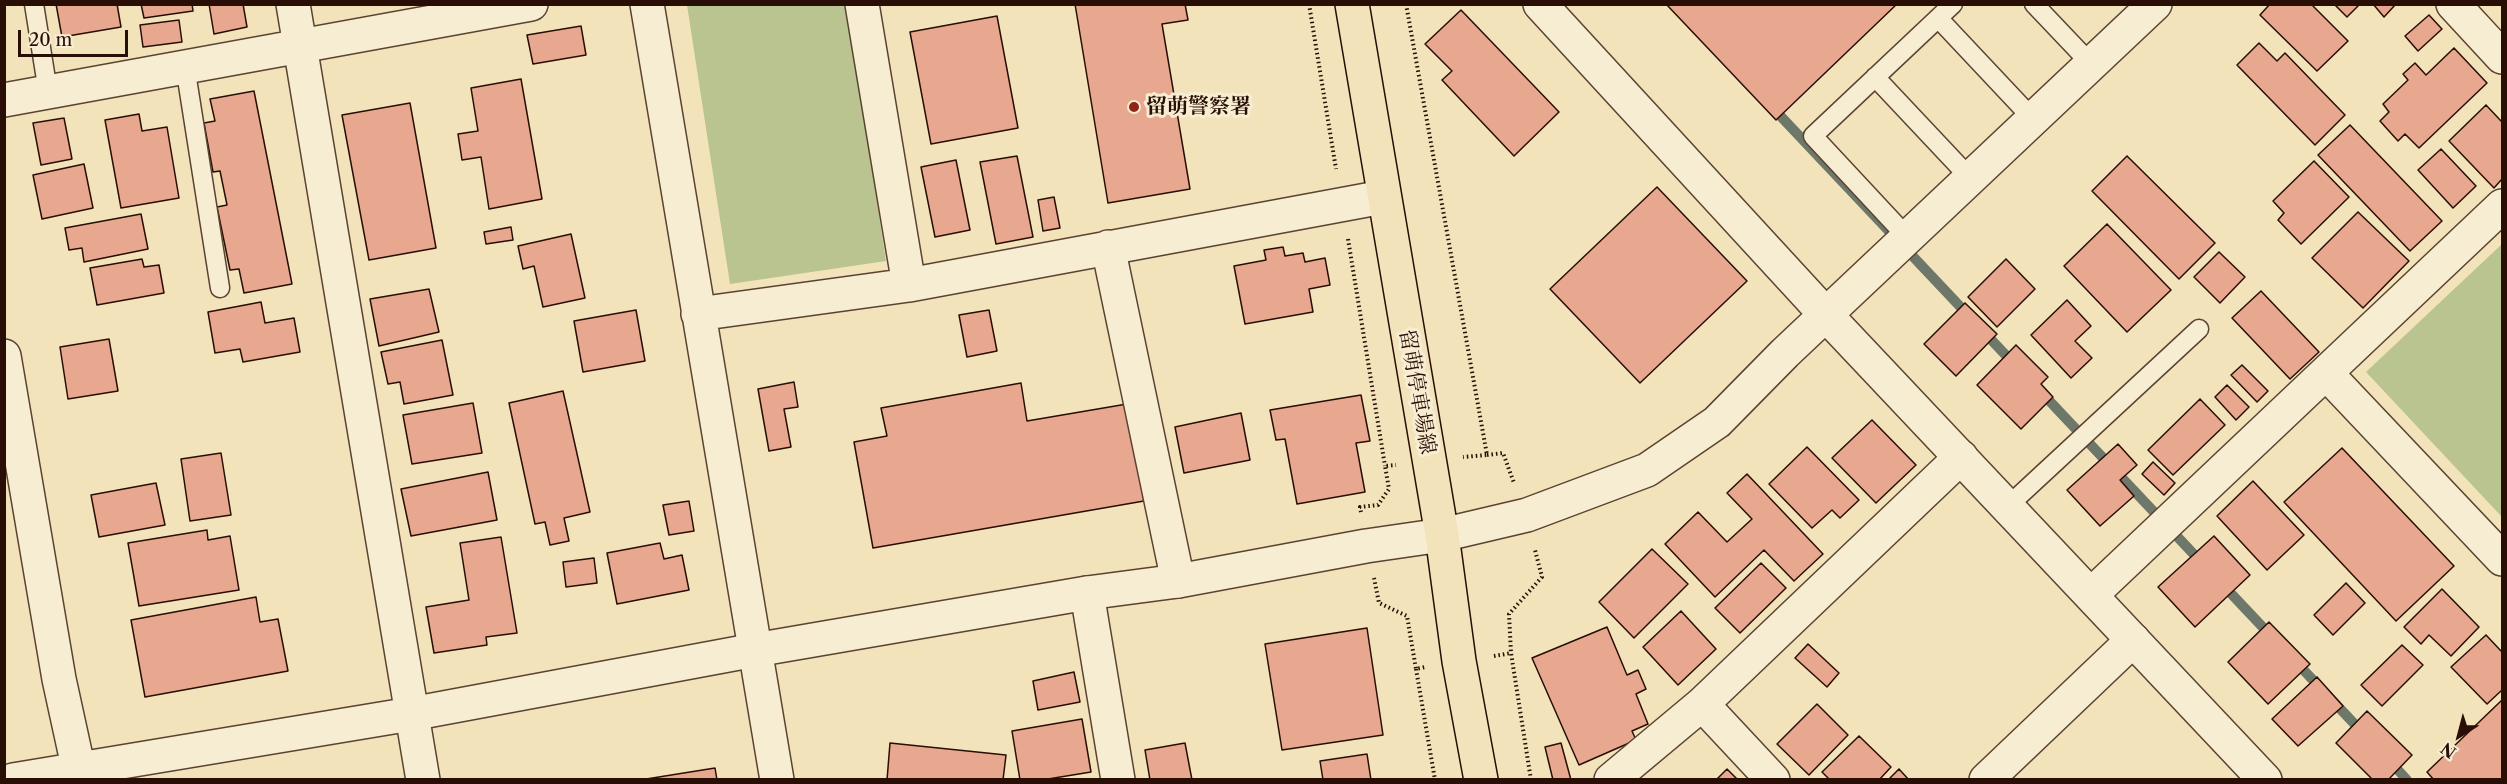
<!DOCTYPE html>
<meta charset="utf-8">
<style>
body{margin:0}
#map{position:relative;width:2507px;height:784px;overflow:hidden;background:#f2e3ba;font-family:"Libre Caslon Text",serif}
canvas{display:block}
.frame{position:absolute;inset:0;border:6px solid #280e04;pointer-events:none}
.north{position:absolute;left:2429px;top:706px;width:60px;height:60px;-webkit-text-stroke:4px #f7edd2;paint-order:stroke;rotate:216deg;font-size:16px;font-weight:700;line-height:24px;text-align:center;color:#280e04}
.north::after{content:'';display:block;margin:auto;width:21px;height:27px;background:#280e04;clip-path:polygon(50% 0,100% 100%,50% 72%,0 100%)}
.scale{position:absolute;left:18px;top:30px;width:110px;height:27px;box-sizing:border-box;border:3px solid #280e04;border-top:0;padding-left:8px;font-size:18px;line-height:21px;white-space:nowrap;color:#280e04;-webkit-text-stroke:4px #f7edd2;paint-order:stroke}
</style>
<div id="map">
<canvas width="2507" height="784"></canvas>
<div class="frame"></div>
<div class="north">N</div>
<div class="scale">20 m</div>
</div>
<script>
const g = document.querySelector('canvas').getContext('2d');
g.lineJoin = 'round';
function fillPath(path, color) { g.fillStyle = color; g.fill(path, 'evenodd'); }
const poly = rows => new Path2D(rows.map(r => 'M' + r).join(''));
function trace(path, color, width, dash) { g.strokeStyle = color; g.lineWidth = width; g.lineCap = dash ? 'butt' : 'round'; g.setLineDash(dash || []); g.stroke(path); }
function label(font, color, halo, rows, align = 'center') {
  g.font = font + ' "Libre Caslon Text","Noto Serif JP",serif'; g.lineWidth = 6; g.setLineDash([]); g.textBaseline = 'middle'; g.strokeStyle = halo; g.fillStyle = color; for (const [text, x, y, turn = 0] of rows) {
    g.save(); g.translate(x, y); g.rotate((+turn || 0) * Math.PI / 180); g.textAlign = isNaN(turn) ? turn : align; if (halo) g.strokeText(text, 0, 0); g.fillText(text, 0, 0); g.restore();
  }
}
fillPath(poly([
 [687,5,847,5,886,261,730,284],
 [2502,244,2502,517,2366,372]
]), '#b9c491');
trace(poly([
 [1771,106,1970,317],
 [1983,331,2015,365],
 [2041,392,2203,564],
 [2222,584,2273,638],
 [2294,660,2364,734],
 [2389,760,2407,780]
]), '#6d786b', 10);
const building = poly([
 [56,4,117,4,121,27,62,37,56,4],
 [141,4,192,4,193,11,144,18,141,4],
 [209,4,243,4,247,27,214,34,209,4],
 [1075,4,1185,4,1188,20,1162,24,1190,189,1108,203,1075,4],
 [1666,4,1897,4,1776,120,1666,4],
 [2270,4,2311,4,2348,41,2317,71,2260,15,2270,4],
 [2334,4,2360,4,2347,17,2334,4],
 [2373,4,2396,4,2384,17,2373,4],
 [1461,10,1559,112,1514,156,1442,80,1452,71,1425,44,1461,10],
 [2429,15,2442,29,2418,51,2405,36,2429,15],
 [997,16,1018,128,931,144,910,32,997,16],
 [179,20,182,42,143,47,140,25,179,20],
 [581,26,586,55,533,64,527,35,581,26],
 [2259,43,2277,61,2285,53,2345,115,2315,145,2237,65,2259,43],
 [2454,48,2487,83,2419,148,2405,134,2398,141,2380,121,2389,112,2383,104,2408,80,2403,74,2415,63,2426,75,2454,48],
 [521,79,542,199,489,209,481,157,462,160,458,134,478,131,471,88,521,79],
 [254,91,292,284,244,293,239,269,230,270,217,207,227,205,220,171,213,172,204,123,215,121,210,99,254,91],
 [410,103,436,248,369,260,342,115,410,103],
 [2486,105,2502,122,2502,179,2494,188,2449,141,2486,105],
 [139,114,142,131,167,127,179,198,121,208,105,120,139,114],
 [64,118,72,159,41,165,33,123,64,118],
 [2350,125,2442,221,2410,251,2318,155,2350,125],
 [2441,149,2476,186,2453,208,2418,170,2441,149],
 [1017,156,1033,237,996,244,980,162,1017,156],
 [2127,156,2215,243,2179,279,2092,191,2127,156],
 [956,160,970,230,935,237,921,167,956,160],
 [2314,161,2349,197,2301,244,2278,220,2284,213,2273,201,2314,161],
 [84,164,93,208,42,219,33,175,84,164],
 [1657,187,1747,281,1640,383,1550,289,1657,187],
 [1054,197,1060,228,1043,231,1038,200,1054,197],
 [2358,212,2409,261,2363,308,2312,258,2358,212],
 [141,214,148,249,84,262,82,248,69,250,65,228,141,214],
 [2107,224,2171,290,2127,332,2064,266,2107,224],
 [511,227,513,240,486,244,484,232,511,227],
 [571,234,585,298,543,307,534,266,523,269,518,246,571,234],
 [1283,247,1285,256,1303,253,1305,262,1325,258,1330,285,1309,289,1313,312,1245,324,1234,266,1266,260,1264,250,1283,247],
 [2219,252,2245,277,2220,303,2194,277,2219,252],
 [142,259,144,267,159,265,164,293,97,305,90,268,142,259],
 [2006,259,2035,289,1997,327,1968,297,2006,259],
 [429,289,439,332,379,346,370,299,429,289],
 [2261,291,2319,352,2290,379,2232,318,2261,291],
 [2067,300,2091,326,2075,341,2092,358,2071,378,2031,335,2067,300],
 [261,302,265,323,294,318,300,352,243,362,240,349,215,353,208,312,261,302],
 [1965,303,1997,334,1956,376,1924,344,1965,303],
 [636,310,645,361,583,372,574,321,636,310],
 [989,310,997,351,967,357,959,315,989,310],
 [109,339,118,391,68,399,60,347,109,339],
 [442,340,453,395,404,404,400,382,388,384,381,352,442,340],
 [2016,345,2048,377,2041,384,2053,397,2021,429,1977,385,2016,345],
 [2242,365,2268,391,2257,402,2231,375,2242,365],
 [794,382,798,407,784,409,791,447,769,451,758,389,794,382],
 [1021,383,1027,421,1127,404,1144,501,873,548,854,442,887,436,881,408,1021,383],
 [2227,385,2249,407,2236,420,2215,397,2227,385],
 [563,391,590,512,564,518,569,541,550,545,545,522,535,524,509,403,563,391],
 [1361,395,1370,441,1356,443,1365,492,1297,504,1285,439,1276,440,1270,410,1361,395],
 [2200,399,2225,425,2173,475,2148,450,2200,399],
 [473,403,482,453,412,464,403,415,473,403],
 [1241,413,1250,460,1184,473,1175,427,1241,413],
 [1872,420,1916,465,1876,503,1832,458,1872,420],
 [2118,444,2137,465,2120,480,2134,496,2100,526,2067,490,2118,444],
 [1807,447,1859,500,1840,518,1832,510,1812,528,1769,484,1807,447],
 [2342,448,2454,566,2396,621,2284,502,2342,448],
 [221,453,231,515,190,521,181,459,221,453],
 [2153,462,2175,483,2164,495,2142,474,2153,462],
 [488,472,497,520,411,536,401,489,488,472],
 [1747,474,1823,554,1794,581,1764,550,1715,597,1665,544,1698,512,1727,542,1752,519,1727,493,1747,474],
 [2253,481,2304,535,2267,570,2217,516,2253,481],
 [156,483,165,525,99,537,91,495,156,483],
 [689,501,694,531,669,535,663,505,689,501],
 [207,530,208,540,230,536,239,590,139,606,128,543,207,530],
 [2214,536,2250,575,2195,627,2158,587,2214,536],
 [501,537,517,633,486,637,487,645,434,653,426,607,469,600,460,543,501,537],
 [660,543,664,559,682,555,689,590,617,604,607,553,660,543],
 [1652,549,1688,584,1634,638,1599,602,1652,549],
 [594,558,597,583,566,587,563,562,594,558],
 [1761,563,1786,588,1740,633,1715,608,1761,563],
 [2346,583,2365,603,2333,635,2314,615,2346,583],
 [2442,589,2479,627,2451,656,2429,635,2421,644,2404,627,2442,589],
 [256,597,260,622,278,619,288,671,145,697,131,620,256,597],
 [1681,611,1716,649,1678,685,1643,647,1681,611],
 [2269,622,2310,664,2268,704,2228,662,2269,622],
 [1607,627,1627,675,1638,670,1646,689,1636,694,1648,724,1632,731,1636,740,1579,765,1532,658,1607,627],
 [1367,628,1383,735,1282,750,1265,644,1367,628],
 [2486,635,2502,652,2502,690,2487,704,2451,667,2486,635],
 [1808,644,1839,673,1827,687,1795,658,1808,644],
 [2402,645,2423,665,2382,706,2361,685,2402,645],
 [1074,672,1080,702,1038,710,1033,681,1074,672],
 [2317,677,2343,706,2298,746,2272,719,2317,677],
 [2502,700,2502,780,2434,780,2427,772,2502,700],
 [1817,704,1848,735,1809,775,1777,744,1817,704],
 [2367,711,2412,755,2388,780,2373,780,2336,743,2367,711],
 [1082,719,1091,772,1042,780,1020,780,1012,731,1082,719],
 [1859,736,1891,767,1879,780,1830,780,1822,772,1859,736],
 [890,743,1006,755,1003,780,887,780,890,743],
 [1185,743,1192,780,1150,780,1145,750,1185,743],
 [1561,743,1571,780,1553,780,1545,747,1561,743],
 [1367,754,1371,780,1323,780,1320,761,1367,754],
 [715,768,717,780,640,780,715,768],
 [1727,769,1738,780,1716,780,1727,769],
 [1899,769,1909,780,1888,780,1899,769]
]);
fillPath(building, '#e8a78f');
trace(building, '#280e04', 1.5);
const service = poly([
 [34,4,48,92],
 [2034,4,2091,64],
 [1938,18,2033,119],
 [185,66,220,288],
 [1875,77,1971,179],
 [1908,238,1813,136,1953,4],
 [2008,506,2199,329]
]);
const minor = poly([
 [293,4,423,780],
 [647,4,777,780],
 [862,4,909,285],
 [2453,4,2502,57],
 [4,100,531,4],
 [1108,247,1178,581],
 [698,314,909,285,1383,197],
 [2326,373,2502,559],
 [1087,593,1118,780],
 [2092,594,2502,206],
 [1702,704,1773,780],
 [1611,780,1702,704,1961,457],
 [1986,780,2133,640]
]);
const tertiary = poly([
 [1540,4,1827,316,2265,780],
 [4,356,59,679,81,780],
 [13,780,411,714,755,650,1087,593,1178,581,1366,546,1442,535,1527,515,1647,470,1717,422,1785,353,2155,4]
]);
const primary = poly([
 [1352,4,1442,535,1459,661,1481,780]
]);
trace(service, '#5a4332', 21);
trace(minor, '#5a4332', 36);
trace(tertiary, '#5a4332', 36);
trace(primary, '#280e04', 36);
trace(poly([
 [1309,4,1336,169],
 [1406,4,1487,455,1463,457],
 [1348,239,1385,466],
 [1487,455,1503,453,1514,483],
 [1361,512,1360,507,1378,505,1389,489,1385,466,1396,465],
 [1374,578,1379,603,1407,616,1416,669,1425,667],
 [1494,656,1511,653],
 [1416,669,1435,780],
 [1531,780,1511,653,1509,614,1542,577,1535,550]
]), '#280e04', 4, [1.5, 3]);
trace(service, '#f7edd2', 18);
trace(minor, '#f7edd2', 33);
trace(tertiary, '#f7edd2', 33);
trace(primary, '#f2e3ba', 33);
for (const [x, y, r, color] of [
 [1134,107,6,"#8f2418"]
]) { const dot = new Path2D(); dot.arc(x, y, r, 0, 2 * Math.PI); g.fillStyle = color; g.fill(dot); trace(dot, '#f7edd2', 2); }
label('bold 21px', '#280e04', '#f7edd2', [
 ["留萌警察署",1146,107]
], 'left');
label('21px', '#280e04', '#f7edd2', [
 ["留萌停車場線",1417,392,80]
]);
</script>
